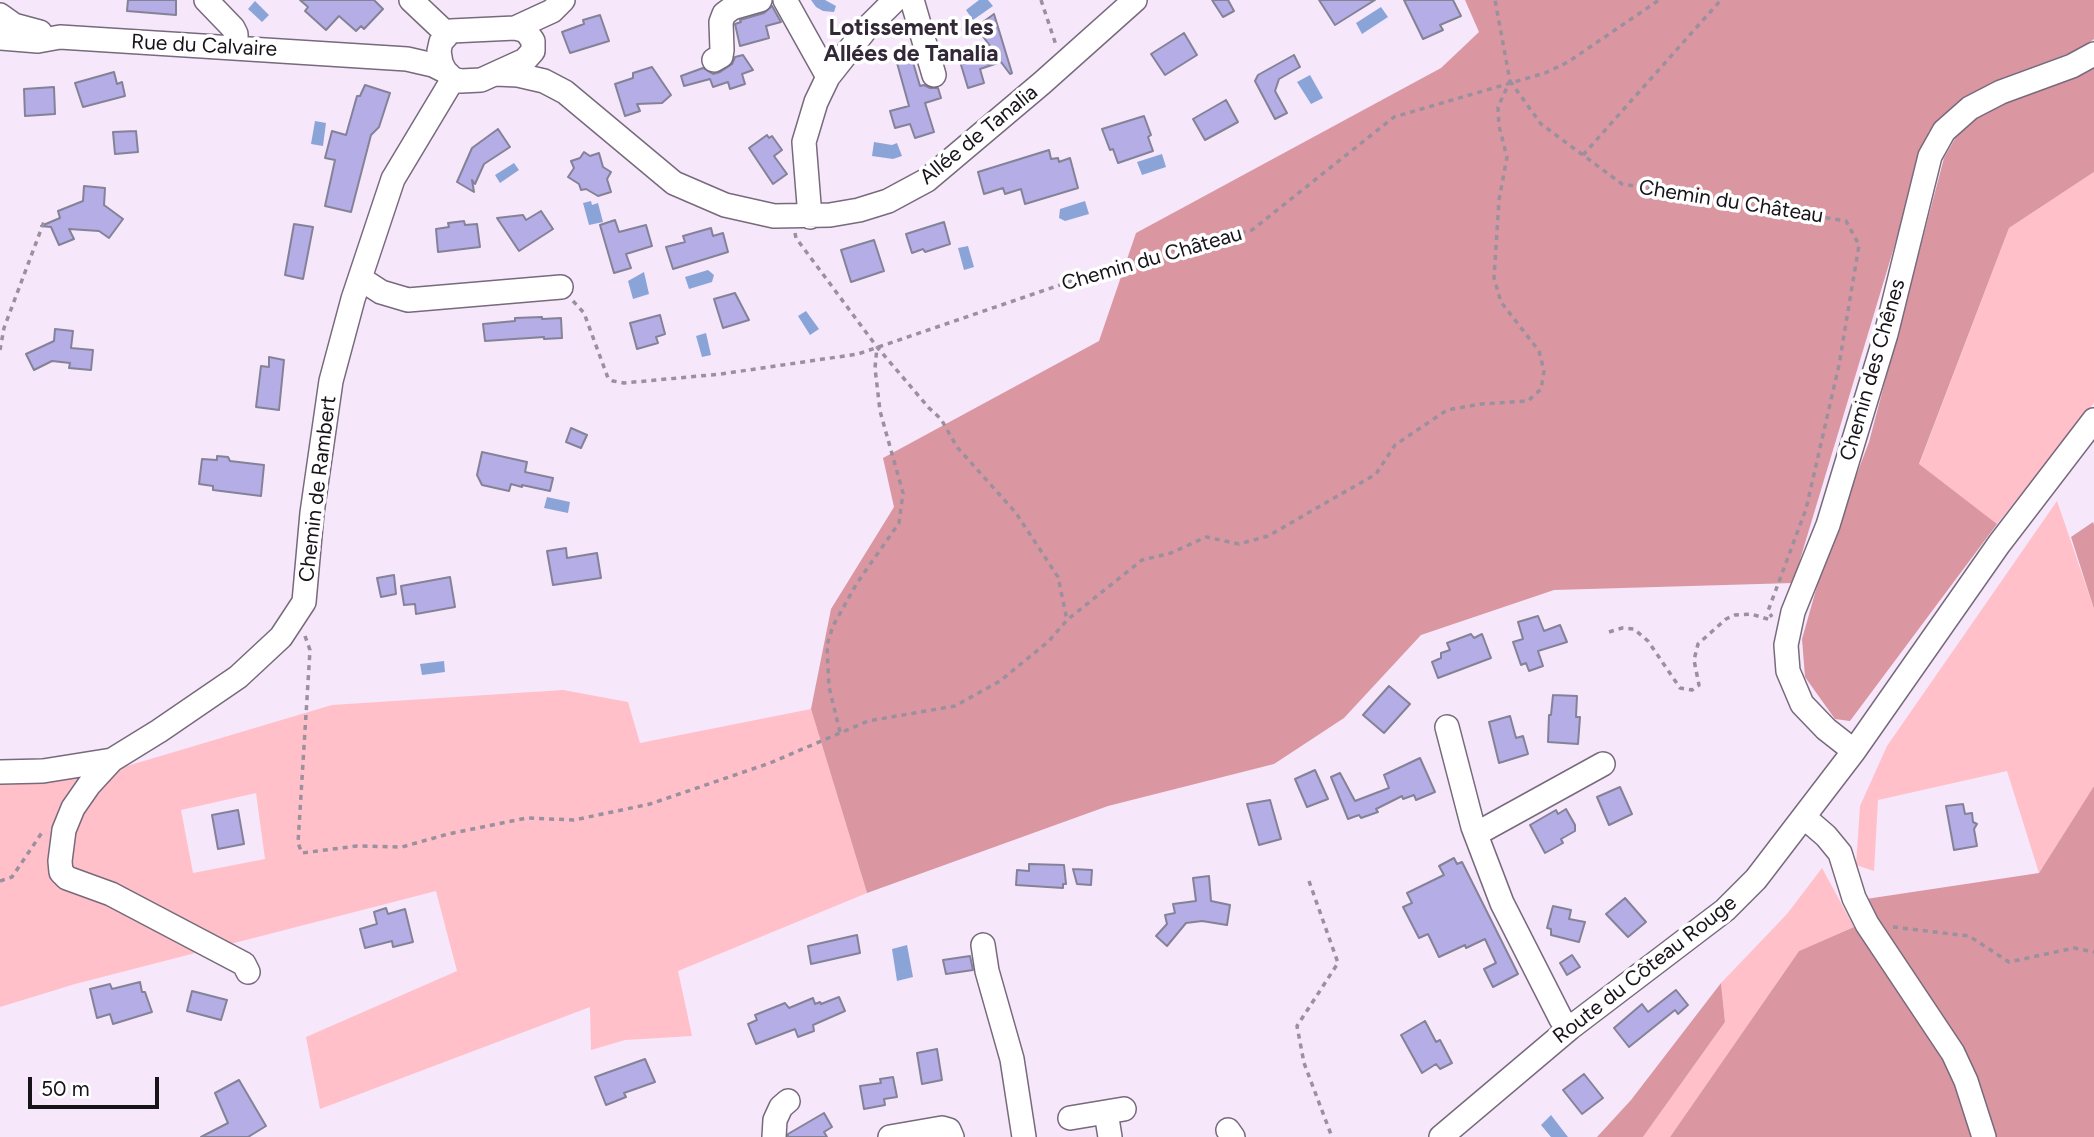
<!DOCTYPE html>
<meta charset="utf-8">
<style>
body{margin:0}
#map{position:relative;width:2094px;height:1137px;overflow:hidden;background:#f6e7fb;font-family:Figtree,sans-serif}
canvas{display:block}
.scale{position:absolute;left:28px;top:1077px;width:131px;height:32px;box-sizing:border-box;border:4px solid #171319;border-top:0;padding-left:9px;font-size:21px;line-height:24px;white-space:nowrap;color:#171319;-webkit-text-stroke:5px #fff;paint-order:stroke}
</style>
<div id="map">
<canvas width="2094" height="1137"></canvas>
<div class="scale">50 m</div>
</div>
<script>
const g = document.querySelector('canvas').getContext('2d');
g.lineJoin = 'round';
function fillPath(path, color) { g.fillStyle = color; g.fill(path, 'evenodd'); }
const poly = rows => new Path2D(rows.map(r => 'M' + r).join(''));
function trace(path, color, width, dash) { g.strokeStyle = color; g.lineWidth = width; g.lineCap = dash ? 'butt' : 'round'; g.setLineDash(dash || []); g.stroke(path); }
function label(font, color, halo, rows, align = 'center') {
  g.font = font + ' Figtree,sans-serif'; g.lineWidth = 7; g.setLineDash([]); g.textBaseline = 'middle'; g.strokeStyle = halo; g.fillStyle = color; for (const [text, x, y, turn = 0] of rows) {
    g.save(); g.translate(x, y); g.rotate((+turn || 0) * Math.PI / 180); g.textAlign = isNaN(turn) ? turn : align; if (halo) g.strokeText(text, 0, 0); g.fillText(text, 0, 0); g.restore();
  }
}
fillPath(poly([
 [2094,172,2094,403,1997,524,1919,465,2009,228],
 [2057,501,2094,609,2094,786,2039,873,2007,771,1878,800,1874,871,1856,865,1860,806,1887,746],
 [563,690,628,702,640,743,811,709,867,893,678,971,692,1036,625,1040,591,1050,590,1007,320,1109,306,1037,457,971,436,891,75,984,0,1007,0,782,90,777,332,705],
 [256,793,265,859,193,873,181,810],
 [1822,868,1854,927,1799,951,1670,1137,1643,1137,1725,1022,1721,983,1787,914]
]), '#ffc0c9');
fillPath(poly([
 [1465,0,2094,0,2094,39,2081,49,1999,79,1958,103,1929,131,1793,583,1554,590,1421,635,1344,718,1274,764,1108,806,867,893,811,709,831,609,894,507,883,458,1099,341,1136,233,1441,68,1479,32],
 [2094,63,2094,172,2009,228,1919,464,1997,524,1850,721,1835,719,1805,677,1802,639,1825,558,1869,442,1944,158,1965,121,1991,103],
 [2093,522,2094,525,2094,609,2071,537],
 [2094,786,2094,1137,1990,1137,1866,899,2039,873],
 [1854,927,1952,1061,1977,1137,1670,1137,1799,951],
 [1721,983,1725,1022,1643,1137,1597,1137,1631,1100]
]), '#da97a1');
fillPath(poly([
 [811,0,825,0,836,6,834,12,823,11,816,7],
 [979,0,988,0,993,6,973,20,966,10],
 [255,1,269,15,262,22,248,9],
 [1381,7,1388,17,1362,34,1356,23],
 [1310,75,1323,98,1311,104,1297,82],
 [315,121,326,123,323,146,311,144],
 [874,142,892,145,897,143,902,156,893,159,872,156],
 [1162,154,1166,167,1142,175,1137,162],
 [514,163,519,170,500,183,495,175],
 [591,201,592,205,598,203,603,222,589,225,583,203],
 [1085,201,1089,214,1065,221,1059,218,1060,209],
 [968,246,974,267,964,270,958,248],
 [708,270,714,275,712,282,689,289,685,277],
 [644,272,649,294,633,299,628,281],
 [806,311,819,329,810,335,798,316],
 [706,333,711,355,702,357,696,336],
 [547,497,570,502,568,513,544,508],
 [444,661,445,672,422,675,420,664],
 [907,945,913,977,897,981,892,949],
 [1551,1115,1568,1137,1551,1137,1541,1125]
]), '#8ba4d8');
const building = poly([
 [128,0,176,0,176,15,127,11,128,0],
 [300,0,374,0,383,9,364,29,361,26,356,31,339,16,326,30,305,11,308,7,300,0],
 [1212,0,1228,0,1234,11,1223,17,1212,0],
 [1319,0,1375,0,1335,25,1319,0],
 [1404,0,1453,0,1461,16,1440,25,1443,30,1423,39,1404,0],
 [772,6,781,22,766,26,769,38,740,46,735,24,741,22,740,20,764,13,772,6],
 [994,14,1012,73,1010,74,1001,62,980,69,984,83,968,88,958,55,990,46,979,31,979,25,994,14],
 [600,15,609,41,570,53,562,32,584,24,583,20,600,15],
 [1184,33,1197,55,1165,75,1151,54,1184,33],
 [743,55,753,70,742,74,745,84,730,89,728,82,713,87,710,79,684,86,681,76,703,68,713,74,720,72,732,64,735,57,743,55],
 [1294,55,1300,67,1279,79,1275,91,1287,113,1275,119,1255,81,1258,75,1294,55],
 [912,59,920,86,924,85,930,88,938,88,941,98,925,103,934,132,915,138,910,124,895,128,890,111,909,106,897,63,912,59],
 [652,67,671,95,662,103,637,104,640,111,625,116,615,84,633,78,633,73,652,67],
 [114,72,117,84,122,82,125,96,83,107,75,83,114,72],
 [365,85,390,93,379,127,371,135,351,212,325,206,335,160,325,158,332,131,346,135,357,96,360,96,365,85],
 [54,87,55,114,25,116,24,89,54,87],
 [1226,100,1238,122,1205,140,1193,119,1226,100],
 [1144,116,1151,135,1148,137,1153,151,1118,163,1113,149,1110,150,1102,129,1144,116],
 [498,129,510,147,484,164,475,184,472,180,474,192,457,182,472,148,498,129],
 [136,131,138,152,115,154,113,132,136,131],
 [767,135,769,138,772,136,782,150,774,156,787,174,773,184,749,148,767,135],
 [1049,150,1051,159,1058,158,1059,162,1070,158,1078,188,1025,204,1021,189,1005,194,1003,188,984,194,978,172,1049,150],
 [584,152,590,156,599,153,603,167,611,172,607,179,611,192,598,196,586,189,581,190,579,184,568,177,574,168,571,161,580,158,584,152],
 [84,186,105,188,104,205,123,219,109,238,99,231,69,229,74,239,59,245,51,227,41,226,60,218,58,211,83,201,84,186],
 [541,211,553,229,519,251,497,218,523,215,526,220,541,211],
 [615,220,619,232,646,225,652,246,626,254,631,268,614,273,600,225,615,220],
 [464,221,465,225,477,224,480,247,438,252,436,229,449,227,448,223,464,221],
 [944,222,950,244,925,252,923,249,912,253,906,234,944,222],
 [294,224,313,227,303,279,285,275,294,224],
 [711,228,713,236,723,233,728,252,673,269,666,247,685,242,683,236,711,228],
 [874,240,884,271,851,282,841,250,874,240],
 [735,293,749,320,723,328,714,299,735,293],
 [660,315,665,334,656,337,658,343,637,349,630,323,660,315],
 [542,317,542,319,561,318,562,338,544,339,544,337,485,341,483,324,515,321,515,318,542,317],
 [55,329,73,331,71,348,93,350,91,370,69,368,70,363,52,361,34,370,26,354,54,341,55,329],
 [269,357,284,360,279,410,256,407,261,366,269,367,269,357],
 [571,428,587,435,581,448,566,442,571,428],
 [482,452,527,462,525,472,553,478,550,491,522,485,522,487,511,484,509,491,482,485,477,475,482,452],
 [217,456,228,457,230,461,264,465,261,496,213,490,213,486,199,484,202,459,217,460,217,456],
 [566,548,567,558,597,553,601,578,553,585,547,551,566,548],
 [394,575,396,594,381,597,377,578,394,575],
 [450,577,455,607,416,614,415,604,404,605,401,586,450,577],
 [1538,616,1544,631,1560,625,1567,642,1538,651,1543,666,1529,671,1526,663,1521,665,1513,642,1523,639,1518,622,1538,616],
 [1471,634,1474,638,1482,634,1491,658,1438,678,1432,662,1441,658,1441,653,1450,650,1447,643,1471,634],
 [1389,686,1410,704,1384,733,1363,715,1389,686],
 [1553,695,1577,696,1576,717,1580,717,1578,744,1548,742,1549,715,1551,715,1553,695],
 [1510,716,1516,738,1523,736,1528,754,1499,763,1489,722,1510,716],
 [1420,758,1435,792,1416,800,1414,795,1403,799,1402,796,1376,809,1378,812,1361,818,1359,815,1348,819,1331,777,1340,773,1355,801,1389,788,1384,775,1420,758],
 [1315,770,1328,799,1307,807,1295,779,1315,770],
 [1620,787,1632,814,1609,825,1597,797,1620,787],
 [1270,800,1281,839,1259,845,1247,804,1270,800],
 [1963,804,1965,814,1972,813,1973,822,1977,824,1974,829,1977,846,1954,850,1946,806,1963,804],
 [1566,809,1575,825,1575,831,1561,839,1563,843,1545,853,1530,825,1556,810,1558,814,1566,809],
 [238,810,244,844,218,849,212,815,238,810],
 [1454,858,1457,864,1462,862,1518,974,1493,987,1484,969,1496,963,1485,939,1466,948,1465,945,1439,957,1428,934,1419,938,1403,907,1412,903,1407,893,1444,875,1439,866,1454,858],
 [1029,864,1064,865,1066,884,1063,884,1063,888,1016,885,1017,870,1029,871,1029,864],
 [1073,869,1092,870,1091,885,1077,884,1073,869],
 [1209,876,1211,901,1230,905,1227,925,1202,921,1186,923,1167,946,1156,936,1167,924,1165,915,1175,913,1173,904,1196,901,1193,878,1209,876],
 [1625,898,1646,922,1628,937,1606,914,1625,898],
 [1553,906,1571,910,1569,919,1585,922,1579,942,1551,935,1551,929,1547,928,1553,906],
 [386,908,388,914,405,909,413,942,393,947,392,941,365,948,360,929,377,924,374,912,386,908],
 [857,935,860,953,811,964,808,946,857,935],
 [1572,955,1580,967,1567,975,1560,963,1572,955],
 [970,956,973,970,946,974,943,960,970,956],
 [140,982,142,992,145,992,152,1012,113,1024,110,1014,97,1018,90,989,110,984,112,989,140,982],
 [1676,990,1688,1005,1678,1014,1675,1010,1629,1047,1614,1028,1642,1004,1648,1012,1676,990],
 [192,991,227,1000,221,1020,187,1011,192,991],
 [839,997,845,1011,813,1025,814,1031,798,1037,795,1029,756,1044,748,1024,757,1020,755,1015,785,1003,789,1008,813,998,815,1004,820,1002,821,1004,839,997],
 [1425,1021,1436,1042,1440,1040,1452,1063,1440,1069,1436,1064,1422,1073,1401,1035,1425,1021],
 [937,1049,942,1080,922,1084,917,1053,937,1049],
 [645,1059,655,1082,624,1093,626,1097,606,1105,595,1077,645,1059],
 [1584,1074,1603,1098,1582,1114,1563,1090,1584,1074],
 [893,1077,897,1097,884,1099,885,1105,864,1109,860,1086,881,1083,880,1079,893,1077],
 [239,1080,266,1126,248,1137,201,1137,228,1123,215,1093,239,1080],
 [824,1113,832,1127,824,1132,827,1137,788,1137,788,1134,824,1113]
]);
fillPath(building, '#b5ade6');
trace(building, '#848297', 2);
const minor = poly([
 [206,0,233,28,236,34,236,48],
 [411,0,447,34],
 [785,0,828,77],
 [912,0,934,75],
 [0,15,14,25,40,32],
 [515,28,526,31,533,41,533,51,525,60,481,80,461,81,453,79,445,71,441,63,439,51,441,42,451,31,515,28],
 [515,28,552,11,563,0],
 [0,38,38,41,60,37,407,59,433,65,445,71],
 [714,60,721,56,722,50,721,22,724,14,732,8,760,0],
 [496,74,518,75,544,81,565,92,674,183,725,205,774,216,830,215,859,210,888,201,927,180,1042,83,1135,0],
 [810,217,804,142,816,102,828,77,866,29,895,0],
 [361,279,381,292,408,300,561,287],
 [1447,727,1473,827,1502,903,1561,1019,1570,1028],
 [1854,751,1826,729,1802,704,1788,671,1786,645,1793,612,1828,525,1886,334,1930,156,1944,131,1970,108,2001,92,2072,66,2094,54],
 [112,760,89,785,73,808,64,830,60,861,61,872,67,878,111,894,244,964,248,972],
 [0,772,43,771,112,760,159,731,238,677,281,637,304,602,312,513,331,381,353,299,393,179,453,79],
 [1804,817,1826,836,1840,853,1854,898,1867,924,1953,1053,1966,1081,1984,1137],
 [1476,834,1603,764],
 [983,945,987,971,1012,1059,1024,1137],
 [1106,1112,1110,1137],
 [1070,1118,1124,1109],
 [1228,1130,1233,1137],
 [774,1137,775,1120,781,1107,788,1101],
 [890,1137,942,1128,949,1130,952,1137],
 [1441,1137,1570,1028,1725,910,1756,879,1854,751,1999,544,2094,420]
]);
trace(minor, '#776a7c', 26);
trace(poly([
 [1041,0,1056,45],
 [1510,81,1541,124,1622,184,1846,221,1859,245,1839,365,1806,509,1768,611,1772,617],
 [1583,155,1720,1],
 [795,233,796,238,877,347,929,408,941,419,957,447,1016,513,1058,577,1067,620],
 [573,301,584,313,608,378,613,381,624,383,721,374,858,354,1130,261,1252,230,1394,117,1545,73,1568,62,1659,0],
 [0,350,4,328,45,219],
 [1609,632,1622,628,1634,629,1648,641,1680,688,1692,690,1699,685,1694,660,1698,644,1726,619,1735,615,1751,614,1771,620],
 [305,636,310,650,298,843,302,853,357,846,402,847,448,834,527,818,574,820,650,804,770,763,868,721,955,706,1000,681,1049,641,1067,620,1142,560,1171,553,1206,537,1239,544,1268,536,1376,474,1395,445,1447,410,1481,404,1528,401,1541,389,1544,371,1539,351,1501,302,1494,278,1499,200,1507,157,1499,126,1498,107,1510,81,1495,0],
 [840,732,829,687,827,645,833,626,857,583,899,523,903,493,880,411,875,368,877,347],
 [0,881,12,877,43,831],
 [1309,881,1338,963,1297,1026,1304,1063,1332,1137],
 [1893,927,1969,936,2009,962,2074,948,2094,952]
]), '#9a909e', 3.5, [5, 5]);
trace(minor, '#fff', 23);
label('21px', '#171319', '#fff', [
 ["Rue du Calvaire",204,46,3],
 ["Allée de Tanalia",979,135,-39],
 ["Chemin du Château",1731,202,9],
 ["Chemin du Château",1152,259,-16],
 ["Chemin des Chênes",1873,370,-74],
 ["Chemin de Rambert",318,489,-83],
 ["Route du Côteau Rouge",1645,970,-38]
]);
label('bold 23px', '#332837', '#fff', [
 ["Lotissement les",911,28],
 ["Allées de Tanalia",911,54]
]);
</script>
